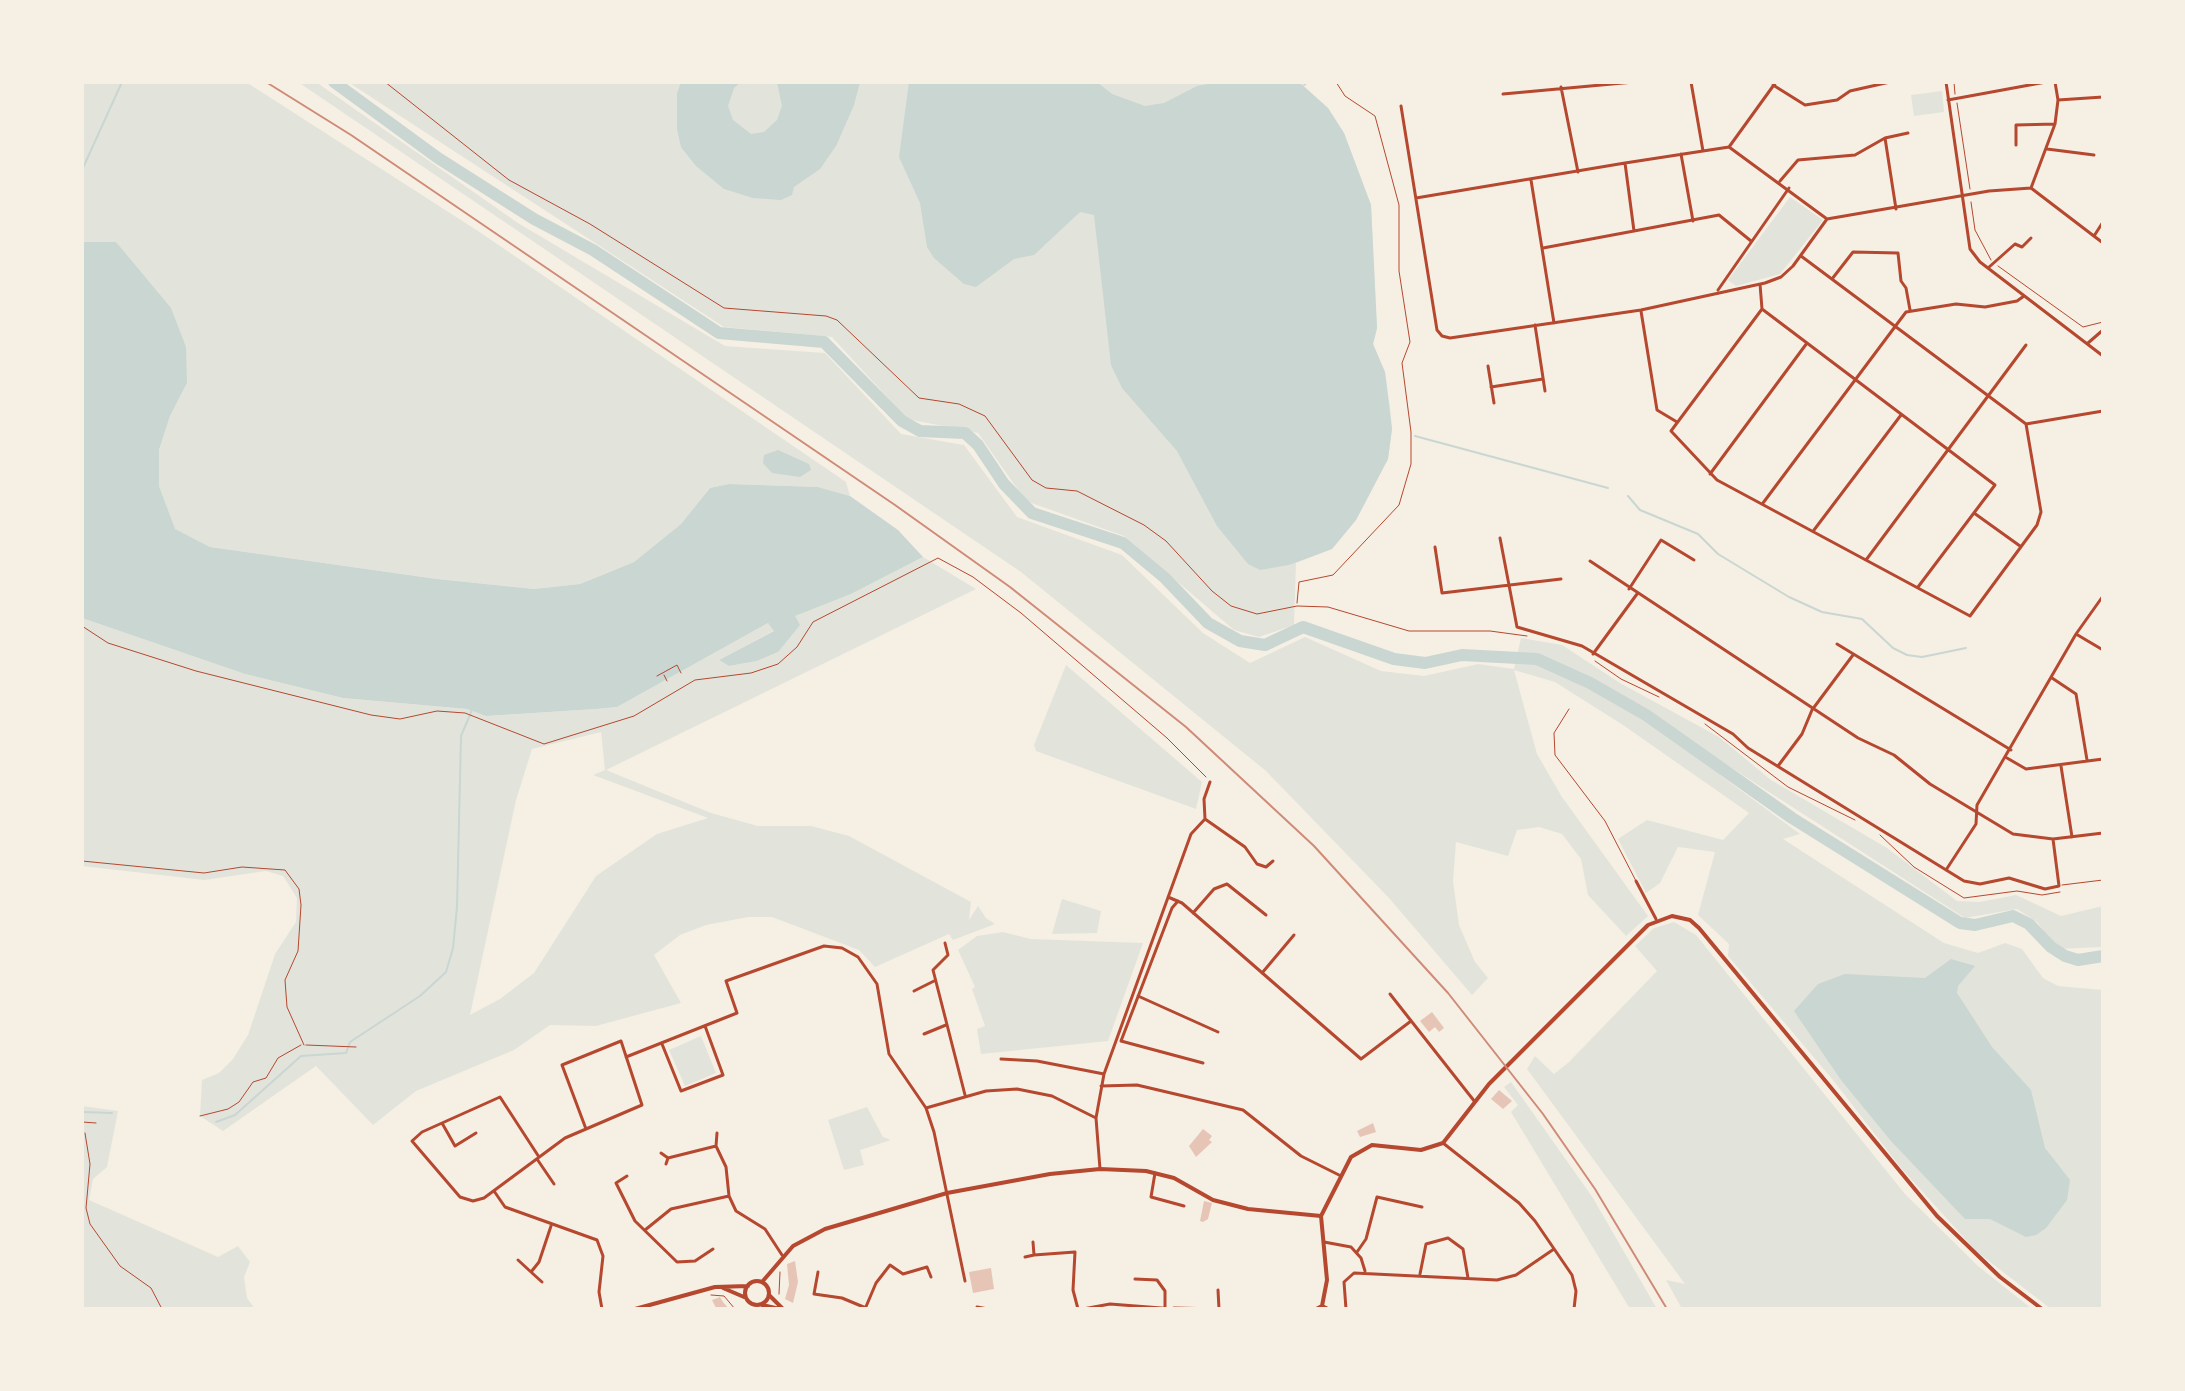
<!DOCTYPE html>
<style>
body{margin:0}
#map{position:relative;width:2185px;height:1391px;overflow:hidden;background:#f6efe4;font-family:Signika,sans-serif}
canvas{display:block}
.frame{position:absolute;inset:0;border:84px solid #f6efe4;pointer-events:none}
</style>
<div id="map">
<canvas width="2185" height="1391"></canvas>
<div class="frame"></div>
</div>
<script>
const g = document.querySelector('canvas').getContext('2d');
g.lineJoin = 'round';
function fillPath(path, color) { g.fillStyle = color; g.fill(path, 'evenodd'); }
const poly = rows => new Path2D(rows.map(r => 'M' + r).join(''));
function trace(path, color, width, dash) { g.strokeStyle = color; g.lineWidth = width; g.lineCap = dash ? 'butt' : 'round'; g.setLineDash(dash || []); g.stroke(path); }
fillPath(poly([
 [82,82,246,82,478,231,846,482,850,496,818,487,729,484,710,488,681,524,634,562,580,584,534,589,437,579,210,547,174,529,159,486,159,450,170,416,187,383,116,242,82,242],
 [298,82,316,82,518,223,725,346,825,353,901,434,964,445,1017,517,1122,555,1203,633,1250,663,1305,637,1381,671,1424,676,1478,664,1514,669,1521,638,1562,645,1620,683,1719,737,1771,780,1887,848,1957,901,1979,902,2016,895,2061,916,2103,906,2103,947,2057,949,2037,922,2017,909,1965,918,1727,765,1720,775,1800,834,1783,839,1944,943,1978,953,2005,943,2022,949,2043,978,2058,986,2103,990,2103,1309,2051,1309,1976,1251,1901,1168,1833,1080,1728,956,1729,944,1698,915,1715,852,1678,847,1660,883,1646,893,1618,839,1647,820,1723,840,1749,813,1623,725,1555,682,1514,670,1537,754,1562,797,1648,916,1626,936,1588,895,1581,859,1562,834,1539,827,1517,830,1508,856,1456,842,1453,881,1459,925,1475,962,1488,978,1472,995,1389,898,1266,771,1021,572],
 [348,82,1299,82,1328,108,1344,133,1371,205,1377,328,1373,344,1385,372,1390,407,1392,429,1388,459,1356,520,1332,549,1296,563,1294,625,1259,637,1234,630,1124,536,1026,501,978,433,907,419,832,337,724,327],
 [1942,91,1944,112,1914,116,1911,95],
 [1790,197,1823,220,1780,274,1736,286,1728,280],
 [923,557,976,589,606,770,711,813,758,826,811,826,849,836,971,902,969,920,978,906,986,918,995,924,953,940,949,934,875,967,859,950,772,917,748,917,706,925,680,935,654,955,681,1003,596,1026,550,1025,514,1050,416,1091,373,1125,316,1066,223,1131,200,1116,202,1080,219,1073,233,1059,248,1035,275,954,296,922,297,898,283,876,266,871,204,880,82,866,82,618,245,674,343,698,467,709,487,716,596,709,617,707,768,623,775,630,719,660,729,666,757,661,778,652,794,616,851,594],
 [601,732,605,770,593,775,708,818,657,834,596,876,534,973,500,999,470,1015,516,800,532,749],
 [1066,665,1202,782,1196,809,1036,751,1034,745],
 [1062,899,1101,911,1097,933,1052,934],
 [1674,922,1696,935,1905,1194,1978,1266,2032,1309,1682,1309,1666,1280,1685,1284,1527,1069,1535,1056,1554,1074,1569,1062,1657,971,1635,946,1654,928],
 [1003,932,1031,939,1143,943,1108,1041,981,1054,977,1029,985,1026,972,989,975,987,958,950,977,936],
 [701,1036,716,1073,685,1086,669,1050],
 [1511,1082,1593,1198,1657,1309,1630,1309,1511,1112,1518,1105,1504,1087],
 [82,1106,118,1111,107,1167,93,1179,89,1200,218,1257,238,1246,250,1262,244,1277,247,1298,255,1309,82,1309],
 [867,1107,883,1137,891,1140,860,1150,864,1165,844,1170,828,1120]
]), '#e2e4dc');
fillPath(poly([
 [681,82,741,82,734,88,728,106,733,120,751,134,764,132,777,120,782,106,777,82,860,82,854,105,836,146,820,169,794,187,792,195,781,200,753,198,724,189,696,166,681,147,677,129,677,94],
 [909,82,1097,82,1112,94,1145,106,1164,103,1197,86,1219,82,1299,82,1328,108,1344,133,1371,205,1377,328,1373,344,1385,372,1392,429,1388,459,1356,520,1332,549,1289,565,1260,570,1248,564,1217,526,1177,451,1122,388,1111,365,1094,215,1080,212,1034,255,1014,259,976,287,964,284,934,258,927,247,920,203,899,157],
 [82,242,116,242,171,308,186,347,187,383,170,416,159,450,159,486,175,529,210,547,437,579,534,589,580,584,634,562,681,524,710,488,729,484,818,487,850,496,898,530,923,557,851,594,795,616,800,625,778,652,757,661,729,666,719,660,774,631,768,623,617,707,596,709,486,716,467,709,343,698,245,674,82,618],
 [778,450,809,464,811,470,800,477,772,473,763,463,764,455],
 [1951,959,1975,966,1958,986,1957,993,1992,1047,2031,1090,2045,1148,2070,1180,2067,1200,2046,1228,2036,1235,2026,1237,1990,1219,1965,1219,1891,1141,1841,1080,1794,1011,1818,984,1845,974,1925,978]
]), '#c9d6d2');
trace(poly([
 [1304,85,1308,82],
 [82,170,122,82],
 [1415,436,1608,488],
 [1628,496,1640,510,1698,534,1718,554,1789,597,1822,612,1862,619,1893,648,1907,655,1922,657,1966,648],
 [82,1112,112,1113],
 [216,1122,235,1115,301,1056,346,1053,350,1042,420,996,446,972,453,948,457,907,461,736,472,710]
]), '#c9d6d2', 2);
trace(poly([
 [334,82,438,158,534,219,593,250,719,333,824,342,902,421,920,431,965,433,978,445,1004,484,1032,513,1123,543,1165,578,1208,623,1240,641,1265,645,1303,627,1394,659,1425,663,1462,655,1537,659,1590,683,1646,715,1792,818,1960,923,1975,925,2013,916,2029,924,2051,947,2065,956,2078,960,2103,956]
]), '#c9d6d2', 12);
fillPath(poly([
 [1432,1012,1444,1028,1439,1032,1435,1027,1429,1032,1420,1021],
 [1499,1090,1512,1101,1503,1109,1491,1099],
 [1373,1123,1376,1132,1360,1137,1357,1131],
 [1203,1129,1212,1136,1209,1140,1212,1142,1196,1157,1189,1146],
 [1204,1201,1212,1203,1208,1219,1203,1222,1200,1221],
 [795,1261,798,1282,793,1303,785,1299,789,1285,787,1264],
 [991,1268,994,1289,973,1293,969,1272],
 [720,1297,723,1302,729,1309,716,1308,712,1300]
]), '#e6c5b7');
trace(poly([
 [385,82,509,180,590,224,724,308,826,316,837,320,919,398,959,404,985,416,1032,480,1046,488,1077,491,1144,525,1166,541,1212,591,1231,606,1257,614,1297,606,1328,607,1409,631,1490,631,1527,636],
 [1954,82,1955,94],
 [1957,103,1970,189],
 [1971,202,1975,230,1991,260],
 [1998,266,2083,327,2103,322],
 [1297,603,1299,582,1333,575,1399,505,1411,464,1411,432,1402,363,1410,342,1399,271,1399,205,1375,116,1345,96,1336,82],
 [82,626,108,643,196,671,371,715,400,719,437,711,465,713,544,744,634,716,695,680,751,673,778,664,797,647,813,622,938,558,973,577,1021,613,1167,738,1206,777],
 [1595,661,1621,679,1659,697],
 [664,675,667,681],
 [657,676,677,665,681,673],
 [1705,724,1788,787,1855,820],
 [1880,835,1914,867,1964,898,2017,891,2042,895,2060,892],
 [82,861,204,873,242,867,285,870,299,889,301,905,298,951,285,980,287,1007,304,1045],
 [306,1045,356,1047],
 [200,1116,228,1109,239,1102,253,1082,266,1078,278,1058,301,1045],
 [82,1122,96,1123],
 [85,1133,90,1164,86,1208,90,1224,120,1266,151,1288,162,1309],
 [779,1294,780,1272],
 [711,1295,724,1296,735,1309]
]), '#b5482f', 1);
trace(poly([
 [1569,709,1554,733,1555,755,1605,821,1636,881],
 [2062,885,2103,880]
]), '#b5482f', 1);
trace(poly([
 [1691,82,1703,151],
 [1946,82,1970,249,1980,262,2103,356],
 [1773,85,1805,105,1837,100,1850,91,1890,82],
 [1561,87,1578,172],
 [1503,94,1634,82],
 [1948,100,2046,82],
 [2058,100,2103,97],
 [1401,106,1437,330,1442,336,1450,338,1641,310,1765,283,1781,277,1793,266,1827,219],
 [1885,138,1908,133],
 [2016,145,2016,125,2055,124],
 [1729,147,1827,219,1989,191,2031,188,2103,243],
 [1729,147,1625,163,1634,231,1719,215,1751,241],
 [1729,147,1776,82],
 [2047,149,2094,155],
 [1681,154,1693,221],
 [1531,180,1554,323],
 [1780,181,1798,160,1855,155,1885,138,1896,209],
 [2031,188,2055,124,2058,100,2055,82],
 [1416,198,1625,163],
 [2094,236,2103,222],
 [1543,248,1634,231],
 [1801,256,2026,424,2103,411],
 [2103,264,2103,286],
 [1988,268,2015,244,2022,247,2031,238],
 [1832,279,1853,252,1898,253,1901,281,1906,288,1910,310],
 [1760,284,1762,309,1995,485,1918,587],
 [1718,290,1789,188],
 [1762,309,1671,431,1717,480,1970,616,2037,525,2041,512,2026,424],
 [1641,311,1657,410,1677,422],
 [1535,325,1545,391],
 [2088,343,2103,330],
 [1488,366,1494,403],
 [1491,387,1543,379],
 [1710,474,1807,343],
 [1763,503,1906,312,1956,304,1985,307,2017,301,2024,296],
 [1974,513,2020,546],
 [1814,530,1901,415],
 [1500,538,1517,627,1582,646,1733,734,1748,748,1964,881,1980,884,2009,878,2045,889,2059,886,2053,839],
 [1435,547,1442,593,1561,579],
 [1866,560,2026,345],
 [1590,561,1858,738,1894,755,1930,784,2013,834,2053,839,2103,833],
 [1629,589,1661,540,1694,560],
 [2076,634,2103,650],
 [1837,644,2011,750],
 [1593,654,1637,594],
 [2052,678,2076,694,2087,760],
 [2007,758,2026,769,2103,759],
 [1778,766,1802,734,1812,710,1853,655],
 [2061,766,2072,837],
 [1205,819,1245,847,1257,864,1266,867,1273,861],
 [1946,870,1976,824,1977,805,2076,634,2103,596],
 [1636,881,1656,919],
 [1168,897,1182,903,1361,1059,1411,1021],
 [1178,901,1172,908,1121,1041,1203,1063],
 [1193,913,1214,889,1227,884,1266,915],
 [945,943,948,955,933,970,965,1095],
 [1262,973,1294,935],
 [914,991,934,981],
 [1390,994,1475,1102],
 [1138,996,1218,1032],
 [924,1034,946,1025],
 [621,1041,642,1105,586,1129,562,1065,621,1041],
 [662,1044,681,1091,723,1075,705,1026],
 [626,1057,737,1013,726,981,824,946,842,948,858,957,877,984,889,1054,926,1108,934,1132,965,1281],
 [1001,1059,1037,1061,1104,1074],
 [1101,1086,1137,1085,1243,1110,1301,1156,1339,1175],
 [926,1108,986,1091,1017,1089,1052,1096,1096,1118],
 [442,1123,455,1146,476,1133],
 [1443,1143,1519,1203,1535,1221,1572,1275,1576,1291,1574,1309],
 [716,1146,717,1133],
 [661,1153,668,1158],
 [539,1157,500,1097,422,1132,412,1141,460,1197,473,1201,484,1198,565,1138,586,1129],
 [537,1159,554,1184],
 [666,1164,668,1158,716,1146,726,1167,729,1196,736,1211,765,1229,782,1255],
 [1100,1169,1096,1118,1104,1074,1191,834,1205,819,1204,799,1210,782],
 [1155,1173,1151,1197,1184,1206],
 [627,1176,616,1183,635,1221,677,1262,695,1261,713,1249],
 [494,1191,505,1207,597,1240,603,1256,599,1292,602,1309],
 [645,1230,671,1209,729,1196],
 [1033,1242,1034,1255,1075,1252,1073,1290,1078,1309],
 [1324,1242,1351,1247,1361,1258,1365,1271],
 [1357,1252,1366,1239,1377,1197,1422,1207],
 [1025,1257,1034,1255],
 [518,1260,531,1272,539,1262,551,1226],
 [531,1272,542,1282],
 [818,1272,814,1294,842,1298,866,1308],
 [1420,1274,1426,1244,1448,1238,1463,1249,1468,1278],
 [1135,1279,1157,1280,1165,1291,1165,1308],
 [1218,1290,1219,1309],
 [977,1307,988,1309],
 [1174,1308,1220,1309],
 [865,1309,876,1283,890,1265,903,1274,927,1267,931,1277],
 [1083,1309,1110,1304,1174,1309],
 [1346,1309,1344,1282,1354,1273,1497,1280,1516,1275,1554,1249]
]), '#b5482f', 3);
trace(poly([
 [762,1282,793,1246,825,1229,947,1193,1050,1174,1100,1169,1146,1171,1174,1178,1213,1200,1248,1209,1321,1216]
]), '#b5482f', 4);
trace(poly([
 '745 1293a12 12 0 1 1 24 0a12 12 0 1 1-24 0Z',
 [723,1288,744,1297],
 [769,1295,783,1309],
 [762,1305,780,1309],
 [1322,1306,1327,1280,1321,1216,1351,1157,1372,1145,1421,1150,1443,1143,1489,1084,1648,925,1672,916,1690,920,1699,928,1937,1216,2000,1277,2042,1309],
 [635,1309,715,1287,748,1286],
 [1316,1309,1322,1306,1328,1309]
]), '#b5482f', 4);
trace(poly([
 [266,82,351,135,895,505,1010,587,1186,727,1314,846,1448,993,1543,1114,1595,1189,1667,1309]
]), '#cf8b77', 2);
</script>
